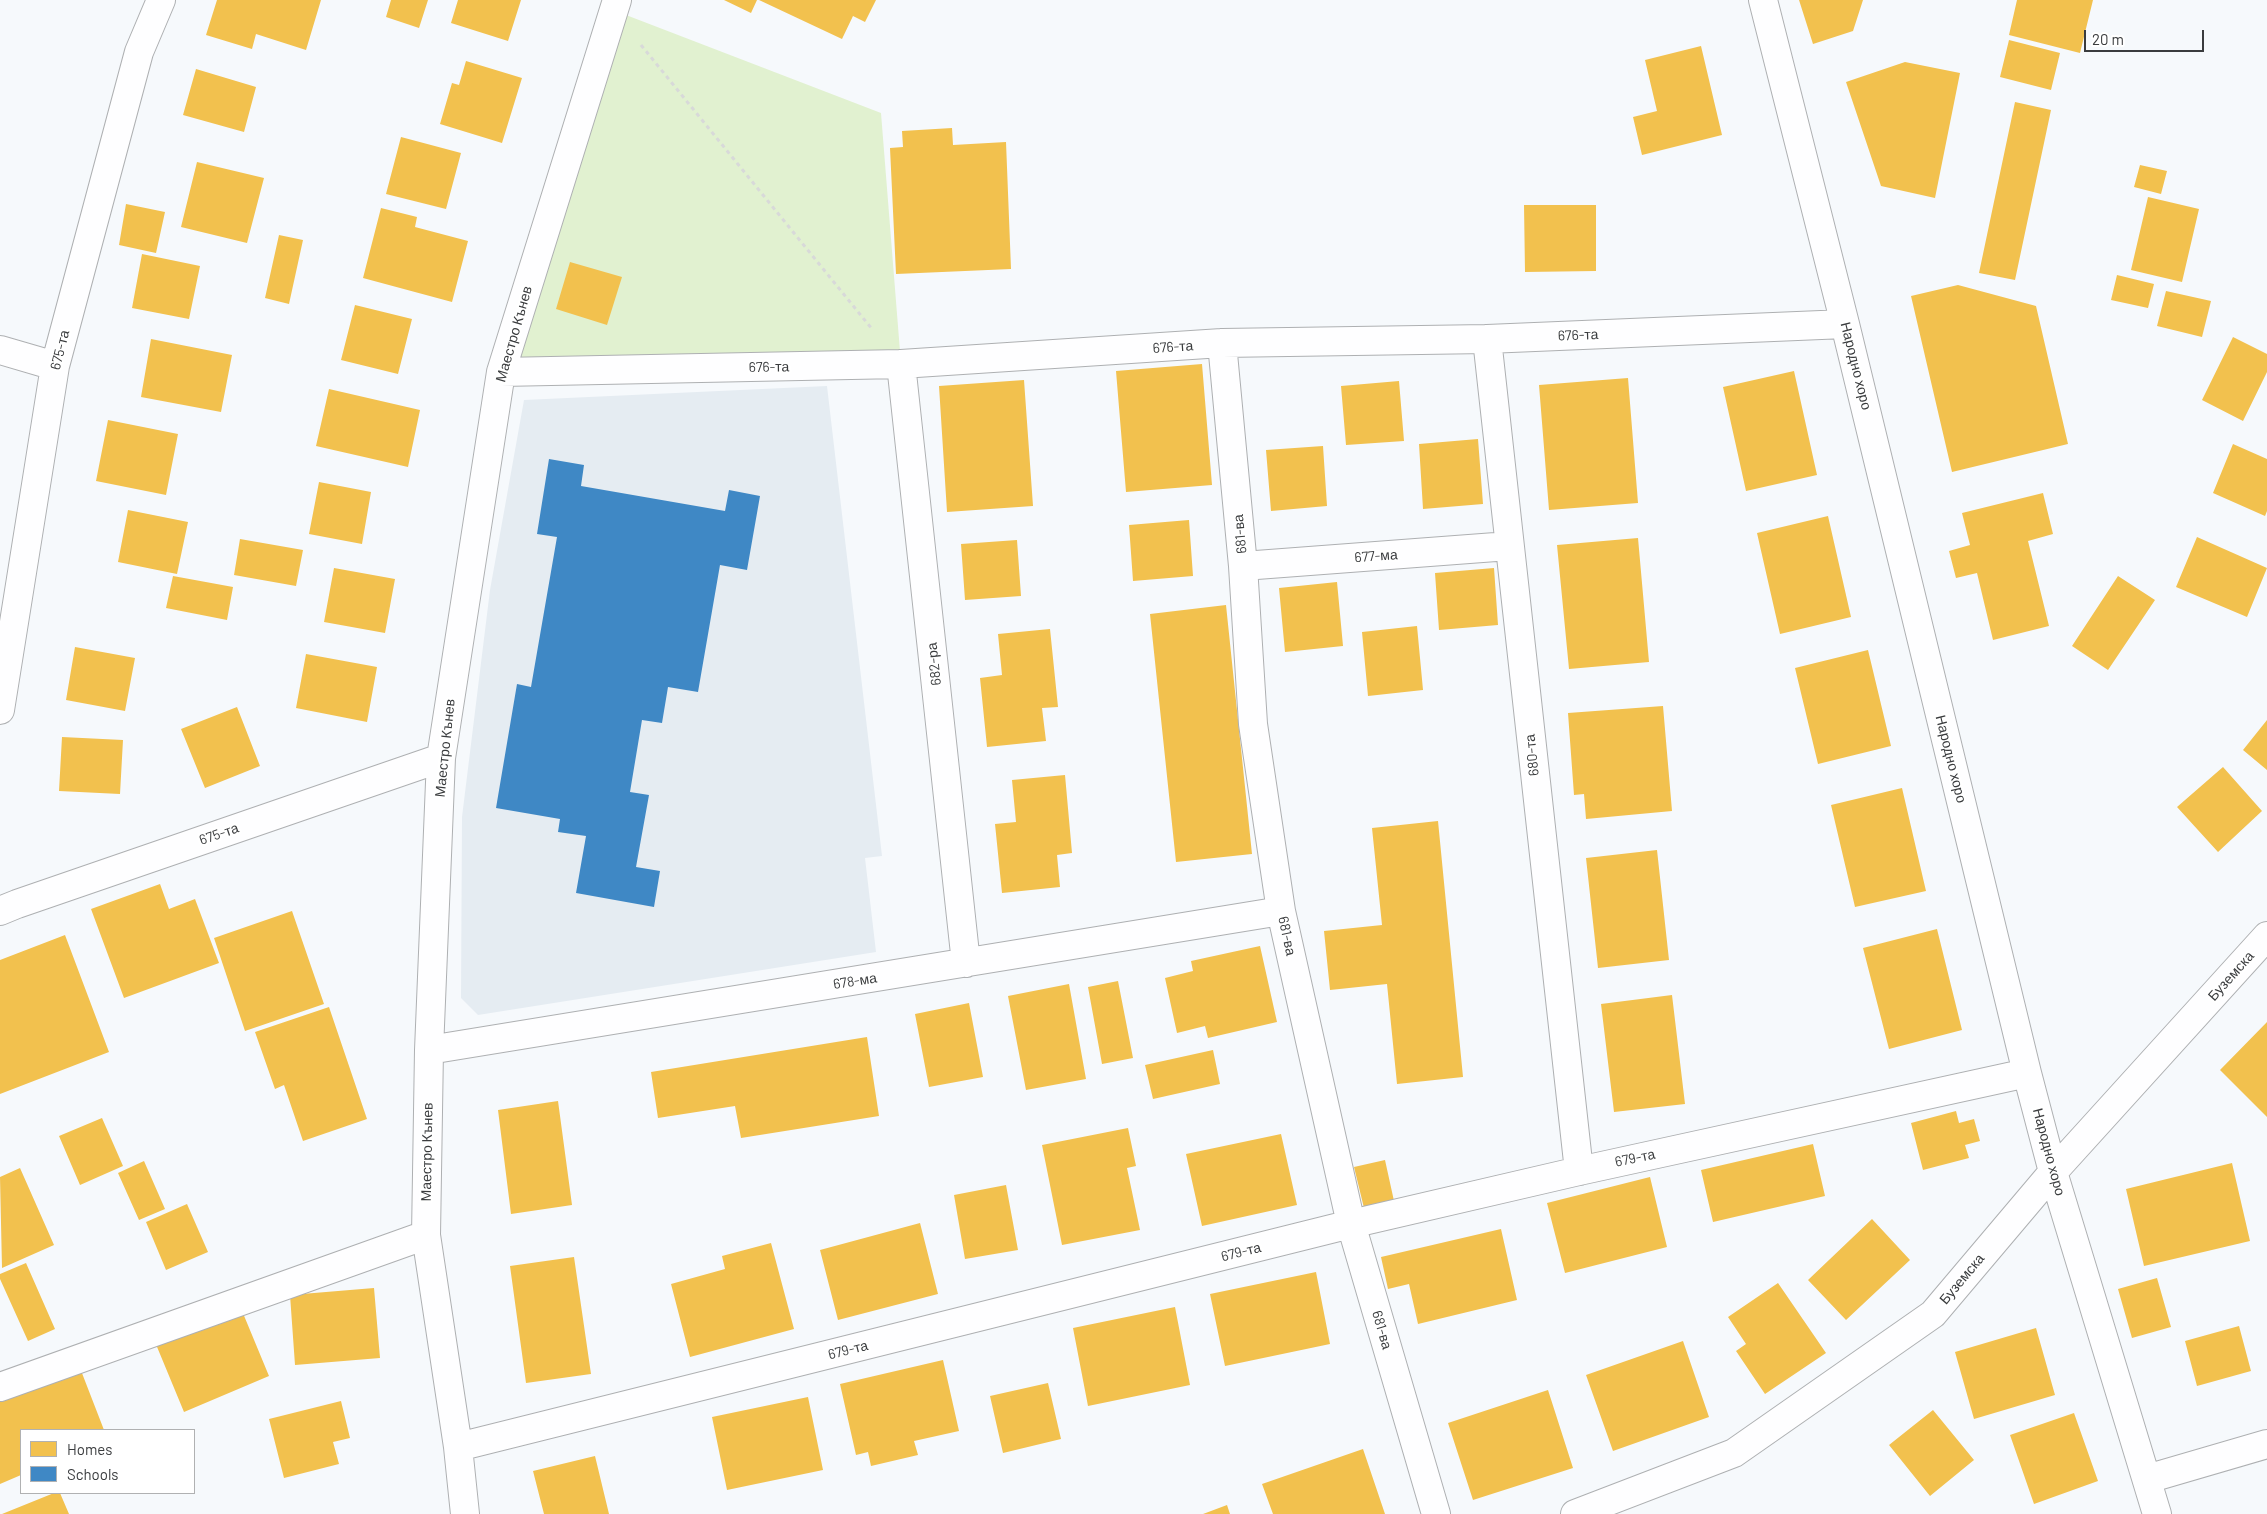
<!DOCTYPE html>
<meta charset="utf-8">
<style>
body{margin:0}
#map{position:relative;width:2267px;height:1514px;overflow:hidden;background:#f6f9fc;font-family:Barlow,sans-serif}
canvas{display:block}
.legend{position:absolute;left:20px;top:1429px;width:175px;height:65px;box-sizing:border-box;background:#fff;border:1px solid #b0b1b2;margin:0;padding:6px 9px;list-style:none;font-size:15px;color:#3a3c3e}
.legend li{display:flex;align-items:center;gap:10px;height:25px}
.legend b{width:25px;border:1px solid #b0b1b2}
.scale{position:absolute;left:2084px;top:30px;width:120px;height:22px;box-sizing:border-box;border:2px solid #3a3c3e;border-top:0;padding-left:6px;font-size:15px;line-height:18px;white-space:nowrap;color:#3a3c3e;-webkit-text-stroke:4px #fff;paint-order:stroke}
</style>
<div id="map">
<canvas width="2267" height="1514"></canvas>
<ul class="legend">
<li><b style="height:14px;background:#f2c14e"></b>Homes</li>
<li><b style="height:14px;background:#3f88c5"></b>Schools</li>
</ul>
<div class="scale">20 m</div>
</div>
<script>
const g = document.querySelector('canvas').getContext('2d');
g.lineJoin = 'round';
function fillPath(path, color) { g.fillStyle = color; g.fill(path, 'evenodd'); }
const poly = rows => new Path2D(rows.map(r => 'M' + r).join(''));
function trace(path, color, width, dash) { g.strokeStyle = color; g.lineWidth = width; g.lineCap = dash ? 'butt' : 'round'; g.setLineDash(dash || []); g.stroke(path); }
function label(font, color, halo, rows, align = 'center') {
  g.font = font + ' Barlow,sans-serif'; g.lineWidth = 5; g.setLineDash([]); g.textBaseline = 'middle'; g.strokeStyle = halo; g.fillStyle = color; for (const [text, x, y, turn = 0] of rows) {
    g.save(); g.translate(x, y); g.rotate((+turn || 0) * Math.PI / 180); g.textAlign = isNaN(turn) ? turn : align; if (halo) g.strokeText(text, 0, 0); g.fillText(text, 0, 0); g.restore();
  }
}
fillPath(poly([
 [827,386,882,856,865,858,876,952,478,1015,461,998,462,817,490,590,524,400]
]), '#e5ecf2');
fillPath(poly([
 [613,10,881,113,901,364,501,372]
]), '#e1f1d0');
fillPath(poly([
 [217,0,321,0,306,50,256,34,252,49,206,35],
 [391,0,428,0,419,28,386,17],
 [458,0,521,0,508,41,451,23],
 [724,0,757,0,751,13],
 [759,0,876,0,865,22,853,16,842,39],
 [1799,0,1863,0,1853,31,1813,44],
 [2017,0,2093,0,2080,53,2009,35],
 [2009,40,2060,53,2051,90,2000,77],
 [1701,46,1722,135,1642,155,1633,117,1657,111,1645,60],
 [466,61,522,78,502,143,440,124,452,83,459,85],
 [1905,62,1960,73,1935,198,1881,186,1846,82],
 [196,69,256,87,244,132,183,115],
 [2015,102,2051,110,2015,280,1979,273],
 [952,128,953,145,1006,142,1011,269,896,274,890,148,903,147,902,131],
 [401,137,461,153,446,209,386,194],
 [197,162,264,178,247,243,181,227],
 [2140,165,2167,171,2161,194,2134,187],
 [2148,197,2199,209,2182,282,2131,270],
 [126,204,165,212,156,253,119,245],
 [1524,205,1596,205,1596,271,1525,272],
 [381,208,417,217,415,227,468,241,452,302,363,278],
 [279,235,303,240,289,304,265,298],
 [142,254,200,266,189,319,132,308],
 [570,262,622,277,607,325,556,309],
 [2117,275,2154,284,2148,308,2111,300],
 [1958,285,2036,306,2068,444,1952,472,1911,296],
 [2166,291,2211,301,2202,337,2157,326],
 [355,305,412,319,398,374,341,360],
 [2233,337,2267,354,2267,372,2243,421,2202,400],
 [151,339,232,355,221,412,141,397],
 [1202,364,1212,485,1126,492,1116,371],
 [1794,371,1817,475,1746,491,1723,387],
 [1628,378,1638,503,1549,510,1539,385],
 [1024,380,1033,506,947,512,939,386],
 [1399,381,1404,441,1346,445,1341,386],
 [329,389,420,410,408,467,316,446],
 [108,420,178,434,166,495,96,481],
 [1478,439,1483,504,1423,509,1419,444],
 [2233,444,2267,459,2267,511,2265,516,2213,493],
 [1323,446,1327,506,1271,511,1266,450],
 [319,482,371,492,362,544,309,534],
 [2043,493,2053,534,2028,541,2049,626,1993,640,1977,573,1956,578,1949,551,1970,545,1962,513],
 [128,510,188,522,177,574,118,562],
 [1828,516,1851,617,1780,634,1757,533],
 [1189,520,1193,576,1133,581,1129,525],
 [2197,537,2267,568,2247,617,2176,587],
 [1638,538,1649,662,1569,669,1557,545],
 [240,539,303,550,296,586,234,575],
 [1017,540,1021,596,965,600,961,544],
 [334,568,395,579,385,633,324,622],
 [1494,568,1498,625,1439,630,1435,573],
 [173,576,233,587,227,620,166,608],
 [2118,576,2155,600,2108,670,2072,646],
 [1337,582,1343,646,1285,652,1279,588],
 [1226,605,1252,854,1176,862,1150,614],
 [1417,626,1423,690,1368,696,1362,632],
 [1050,629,1058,707,1042,708,1046,741,987,747,980,678,1002,675,998,634],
 [75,647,135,658,125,711,66,700],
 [1868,650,1891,746,1818,764,1795,668],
 [306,654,377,667,367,722,296,708],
 [1663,706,1672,811,1586,819,1584,794,1574,795,1568,713],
 [237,707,260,766,205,788,181,729],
 [2267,720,2267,770,2243,750],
 [62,737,123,740,120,794,59,791],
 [2223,767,2262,811,2218,852,2177,807],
 [1065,775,1072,853,1057,855,1060,887,1002,893,995,824,1016,822,1012,780],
 [1902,788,1926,891,1855,907,1831,805],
 [1438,821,1463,1077,1397,1084,1387,984,1330,990,1324,931,1382,925,1372,828],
 [1657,850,1669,960,1598,968,1586,858],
 [160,884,169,909,195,899,219,963,124,998,91,909],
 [292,911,324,1004,245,1031,214,938],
 [1937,929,1962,1030,1889,1049,1863,948],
 [65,935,109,1052,0,1094,0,960],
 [1260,946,1277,1022,1208,1038,1205,1026,1177,1033,1165,978,1193,971,1191,961],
 [1118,981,1133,1058,1102,1064,1088,987],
 [1069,984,1086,1079,1026,1090,1008,996],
 [1672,995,1685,1104,1614,1112,1601,1004],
 [969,1003,983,1077,929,1087,915,1014],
 [329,1007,367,1119,303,1141,284,1085,275,1089,255,1032],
 [2267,1022,2267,1117,2220,1070],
 [867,1037,879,1116,741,1138,735,1106,658,1118,651,1072],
 [1213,1050,1220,1084,1153,1099,1145,1065],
 [558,1101,572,1205,511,1214,498,1110],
 [1956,1111,1959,1123,1974,1119,1980,1141,1965,1145,1969,1158,1923,1170,1911,1123],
 [102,1118,123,1166,80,1185,59,1136],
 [1128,1128,1136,1166,1127,1168,1140,1230,1062,1245,1042,1145],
 [1281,1134,1297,1205,1202,1226,1186,1154],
 [1813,1144,1825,1196,1713,1222,1701,1170],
 [1385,1160,1394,1201,1364,1208,1354,1167],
 [144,1161,165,1209,139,1220,118,1173],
 [2232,1163,2250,1241,2144,1266,2126,1189],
 [20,1168,54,1245,2,1268,0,1177],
 [1650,1177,1667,1247,1565,1273,1547,1203],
 [1006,1185,1018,1250,965,1259,954,1195],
 [187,1204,208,1252,166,1270,146,1222],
 [1872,1219,1910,1260,1846,1320,1808,1280],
 [920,1223,938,1294,838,1320,820,1250],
 [1501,1229,1517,1300,1418,1324,1409,1284,1388,1289,1381,1257],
 [771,1243,794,1329,690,1357,671,1284,725,1269,722,1256],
 [574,1257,591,1374,526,1383,510,1266],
 [26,1263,55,1329,28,1341,0,1279,0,1274],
 [1316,1272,1330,1344,1225,1366,1210,1294],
 [2157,1278,2171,1327,2132,1338,2118,1289],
 [1778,1283,1826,1353,1765,1394,1736,1351,1746,1344,1728,1317],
 [374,1288,380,1358,295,1365,290,1295],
 [240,1306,269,1376,184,1412,155,1342],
 [1175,1307,1190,1385,1088,1406,1073,1328],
 [2239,1326,2251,1371,2197,1386,2185,1341],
 [2036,1328,2055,1395,1974,1419,1955,1352],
 [1683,1341,1709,1417,1613,1451,1586,1375],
 [943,1360,959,1431,914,1441,918,1455,871,1466,868,1452,856,1455,840,1384],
 [80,1368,104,1430,21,1430,21,1475,0,1484,0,1400],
 [1048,1383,1061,1439,1003,1453,990,1396],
 [1548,1390,1573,1468,1473,1500,1448,1423],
 [808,1397,823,1470,727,1490,712,1417],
 [341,1401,350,1438,333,1442,339,1464,284,1478,269,1419],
 [1933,1410,1974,1460,1930,1496,1889,1445],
 [2074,1413,2098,1481,2034,1504,2010,1435],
 [1363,1449,1385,1514,1273,1514,1262,1484],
 [595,1456,609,1514,544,1514,533,1471],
 [54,1493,60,1493,69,1514,2,1514],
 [1227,1505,1230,1514,1203,1514]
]), '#f2c14e');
fillPath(poly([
 [549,459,584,465,581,486,725,511,729,490,760,496,747,570,720,565,698,692,668,687,662,723,642,720,630,792,649,795,636,867,660,871,654,907,576,893,586,836,558,832,560,819,496,808,517,684,531,687,557,537,537,534]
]), '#3f88c5');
const minor = poly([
 [1763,0,1845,324,2027,1073,2053,1172,2157,1514],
 [1487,339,1579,1171],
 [1222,343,1243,566,1253,724,1281,911,1351,1224,1436,1514],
 [0,350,55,366],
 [901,364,966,963],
 [501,372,901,364,1222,343,1487,339,1845,324],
 [1243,566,1509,546],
 [0,710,55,366,139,52,161,0],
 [0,911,17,904,441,758],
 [429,1050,1281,911],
 [0,1387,426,1235],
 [458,1447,1351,1224,1579,1171,2027,1073],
 [2147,1479,2267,1444],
 [465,1514,458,1447,426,1235,429,1050,441,758,501,372,617,0],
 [1575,1514,1734,1453,1933,1314,2053,1172,2267,936]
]);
trace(minor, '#aeb0b2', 30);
trace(poly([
 [641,45,872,329]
]), '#d8d9d9', 3, [4, 4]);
trace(minor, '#fefeff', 28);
label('14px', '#3a3c3e', '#fff', [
 ["Маестро Кънев",514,334,-74],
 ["676-та",1578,335,-2],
 ["676-та",1173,347,-4],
 ["675-та",60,350,-76],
 ["Народно хоро",1856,366,76],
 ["676-та",769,367,-1],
 ["681-ва",1240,534,-95],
 ["677-ма",1376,556,-4],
 ["682-ра",934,664,-96],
 ["Маестро Кънев",445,748,-84],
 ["680-та",1532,755,-96],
 ["Народно хоро",1951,759,76],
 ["675-та",219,834,-19],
 ["681-ва",1287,936,78],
 ["Буземска",2231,976,-48],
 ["678-ма",855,981,-9],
 ["Маестро Кънев",427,1152,-89],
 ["Народно хоро",2049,1152,75],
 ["679-та",1635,1158,-12],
 ["679-та",1241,1252,-14],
 ["Буземска",1962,1279,-50],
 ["681-ва",1382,1330,74],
 ["679-та",848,1350,-14]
]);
</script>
